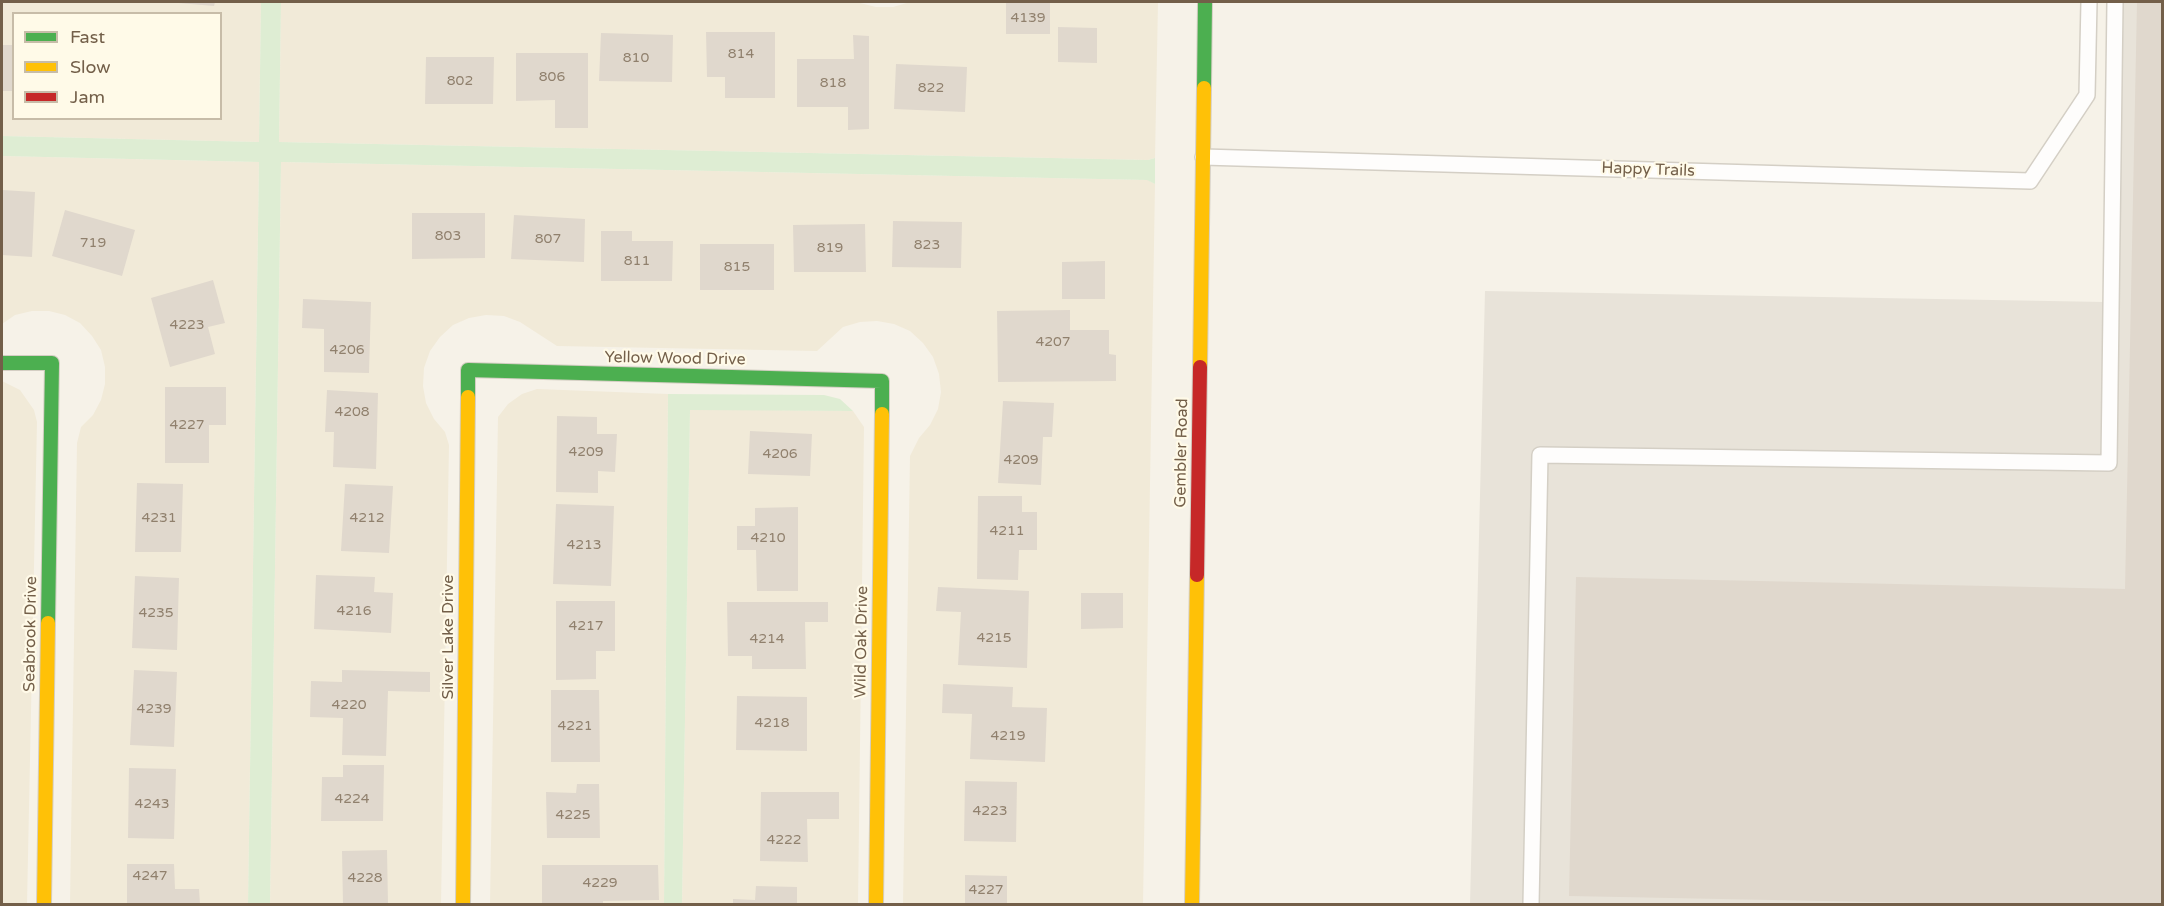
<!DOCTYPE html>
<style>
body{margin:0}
#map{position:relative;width:2164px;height:906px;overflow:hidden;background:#f6f2e8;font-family:"Varela Round",sans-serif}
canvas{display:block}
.frame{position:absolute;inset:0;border:3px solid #735f49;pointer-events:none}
.legend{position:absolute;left:12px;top:12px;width:210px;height:108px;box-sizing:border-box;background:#fffae8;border:2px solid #c7bca8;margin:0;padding:8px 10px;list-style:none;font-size:18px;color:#735f49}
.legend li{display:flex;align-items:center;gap:12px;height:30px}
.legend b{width:30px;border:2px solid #c7bca8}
</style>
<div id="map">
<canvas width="2164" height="906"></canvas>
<div class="frame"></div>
<ul class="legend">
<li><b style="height:8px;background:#4caf50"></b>Fast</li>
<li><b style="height:8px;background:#ffc107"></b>Slow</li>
<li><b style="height:8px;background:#c62828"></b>Jam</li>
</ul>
</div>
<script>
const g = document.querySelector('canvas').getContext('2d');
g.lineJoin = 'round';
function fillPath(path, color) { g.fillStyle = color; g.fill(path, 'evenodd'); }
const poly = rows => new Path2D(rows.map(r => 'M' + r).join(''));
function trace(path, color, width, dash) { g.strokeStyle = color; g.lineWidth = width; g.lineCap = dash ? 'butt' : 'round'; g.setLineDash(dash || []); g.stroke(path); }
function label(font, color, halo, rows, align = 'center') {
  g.font = font + ' "Varela Round",sans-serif'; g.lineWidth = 4.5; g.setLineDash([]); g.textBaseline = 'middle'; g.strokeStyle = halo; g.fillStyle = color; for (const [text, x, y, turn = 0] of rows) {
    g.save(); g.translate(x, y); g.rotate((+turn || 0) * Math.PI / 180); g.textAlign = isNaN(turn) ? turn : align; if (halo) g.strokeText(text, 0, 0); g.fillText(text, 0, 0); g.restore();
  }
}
fillPath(poly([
 [2,2,261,2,259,142,2,136],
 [14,14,220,14,220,118,14,118],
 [281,2,856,2,876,7,893,7,910,2,1158,2,1155,158,1148,160,279,142],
 [2,156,259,162,248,904,70,904,77,443,81,427,93,415,101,400,105,384,105,367,101,350,92,336,80,323,65,315,49,311,32,311,15,315,2,324],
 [281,162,1148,180,1155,184,1143,904,903,904,910,456,919,438,930,425,938,409,941,392,939,374,933,357,923,343,910,331,894,324,877,321,860,322,843,327,817,351,557,346,520,322,504,316,486,315,469,318,453,325,440,337,430,351,424,368,423,386,426,403,434,419,445,432,449,445,441,904,270,904],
 [2,381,20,390,34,410,37,422,27,904,2,904],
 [537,389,668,394,664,904,490,904,498,417,508,404,522,394],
 [690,409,853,411,864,427,858,904,682,904]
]), '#f1ead8');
fillPath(poly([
 [2110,2,2162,2,2162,904,1470,904,1485,291,2105,302]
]), '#e8e3d9');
fillPath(poly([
 [261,2,281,2,279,142,1148,160,1155,158,1155,184,1147,180,281,162,270,904,248,904,259,162,2,156,2,136,259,142],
 [668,394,824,395,840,399,853,411,690,410,682,904,664,904]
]), '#deedd3');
fillPath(poly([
 [167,2,215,2,214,6],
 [1006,2,1050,2,1050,34,1006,34],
 [2137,2,2162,2,2162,904,1975,904,1569,896,1576,577,2125,589],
 [1058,27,1097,28,1097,63,1058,62],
 [706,32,775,32,775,98,725,98,725,77,707,77],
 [601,33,673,35,672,82,599,81],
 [853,35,869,36,869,129,848,130,848,107,797,107,797,59,854,59],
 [2,45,14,45,14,91,2,91],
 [516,53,588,53,588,128,555,128,555,100,516,101],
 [426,57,494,57,493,104,425,104],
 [896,64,967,67,965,112,894,109],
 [2,190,35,192,32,257,2,255],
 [65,210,135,230,122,276,52,256],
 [412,213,485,213,485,258,412,259],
 [514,215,585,219,584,262,511,259],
 [893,221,962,222,961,268,892,267],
 [865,224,866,272,794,272,793,225],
 [601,231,632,231,632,241,673,241,672,281,601,281],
 [700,244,774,244,774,290,700,290],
 [1105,261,1105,299,1062,299,1062,262],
 [213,280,225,323,208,327,215,354,170,367,151,298],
 [303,299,371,302,369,373,324,372,324,329,302,328],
 [1070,310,1070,330,1109,330,1109,354,1116,355,1116,381,998,382,997,311],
 [165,387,226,387,226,425,209,425,209,463,165,463],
 [327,390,378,393,376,469,333,467,334,432,325,432],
 [1003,401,1054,403,1052,437,1043,437,1041,485,998,483],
 [557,416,597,417,597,434,617,434,615,472,598,471,598,493,556,492],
 [750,431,812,434,810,476,748,474],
 [137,483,183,484,181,552,135,552],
 [345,484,393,486,389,553,341,551],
 [978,496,1022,496,1022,512,1037,512,1037,550,1019,550,1018,580,977,579],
 [556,504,614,506,611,586,553,584],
 [798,507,798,591,757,591,756,550,737,550,737,526,755,526,755,508],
 [316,575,375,577,374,592,393,593,391,633,314,629],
 [135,576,179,578,177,650,132,648],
 [938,587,1029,591,1027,668,958,665,961,612,936,611],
 [1081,593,1123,593,1123,628,1081,629],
 [556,601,615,601,615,651,596,651,596,679,556,680],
 [727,602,828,602,828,622,805,622,806,669,752,669,752,656,728,656],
 [134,670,177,672,174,747,130,745],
 [342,670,430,672,430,692,388,691,386,756,342,755,343,718,310,717,311,681,342,682],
 [943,684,1013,687,1012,707,1047,708,1045,762,970,759,972,714,942,713],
 [551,690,599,690,600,762,551,762],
 [737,696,807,697,807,751,736,750],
 [343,765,384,765,383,821,321,821,322,777,343,777],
 [129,768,176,769,174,839,128,838],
 [965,781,1017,782,1016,842,964,841],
 [577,784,599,784,600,838,547,838,546,792,576,793],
 [761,792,839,792,839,819,807,819,808,862,760,861],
 [387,850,388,904,343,904,342,851],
 [127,864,174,864,175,889,199,889,200,904,127,904],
 [542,865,658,865,659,900,603,901,603,904,542,904],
 [965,875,1007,876,1007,904,965,904],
 [756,886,797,887,797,904,733,904,733,899,755,900]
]), '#e0d8cd');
const lane = poly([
 [1203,157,2030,181,2087,95,2089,2],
 [1531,904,1540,455,2109,463,2115,2]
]);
const fast = poly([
 [1204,88,1205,2],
 [2,363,52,363,48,623],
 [468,397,468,370,882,381,882,414]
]);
const slow = poly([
 [1200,367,1204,88],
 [44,904,48,623],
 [463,904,468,397],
 [876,904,882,414],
 [1192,904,1197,575]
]);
const jam = poly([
 [1197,575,1200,367]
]);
trace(lane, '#d4cfc5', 18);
trace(fast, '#d4cec3', 16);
trace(slow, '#d4cec3', 16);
trace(jam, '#d4cec3', 16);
trace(lane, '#fefdfc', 15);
trace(fast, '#4caf50', 14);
trace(slow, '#ffc107', 14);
trace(jam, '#c62828', 14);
label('14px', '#90806d', null, [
 ["4139",1028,18],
 ["814",741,54],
 ["810",636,58],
 ["806",552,77],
 ["802",460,81],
 ["818",833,83],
 ["822",931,88],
 ["803",448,236],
 ["807",548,239],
 ["719",93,243],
 ["823",927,245],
 ["819",830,248],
 ["811",637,261],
 ["815",737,267],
 ["4223",187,325],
 ["4207",1053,342],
 ["4206",347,350],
 ["4208",352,412],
 ["4227",187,425],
 ["4209",586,452],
 ["4206",780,454],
 ["4209",1021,460],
 ["4231",159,518],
 ["4212",367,518],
 ["4211",1007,531],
 ["4210",768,538],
 ["4213",584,545],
 ["4216",354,611],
 ["4235",156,613],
 ["4217",586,626],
 ["4215",994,638],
 ["4214",767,639],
 ["4220",349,705],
 ["4239",154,709],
 ["4218",772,723],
 ["4221",575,726],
 ["4219",1008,736],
 ["4224",352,799],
 ["4243",152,804],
 ["4223",990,811],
 ["4225",573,815],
 ["4222",784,840],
 ["4247",150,876],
 ["4228",365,878],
 ["4229",600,883],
 ["4227",986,890]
]);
label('16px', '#735f49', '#fffae8', [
 ["Happy Trails",1648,170,2],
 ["Yellow Wood Drive",675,359,1],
 ["Gembler Road",1182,453,-89],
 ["Seabrook Drive",31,634,-89],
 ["Silver Lake Drive",449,637,-90],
 ["Wild Oak Drive",862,642,-89]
]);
</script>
